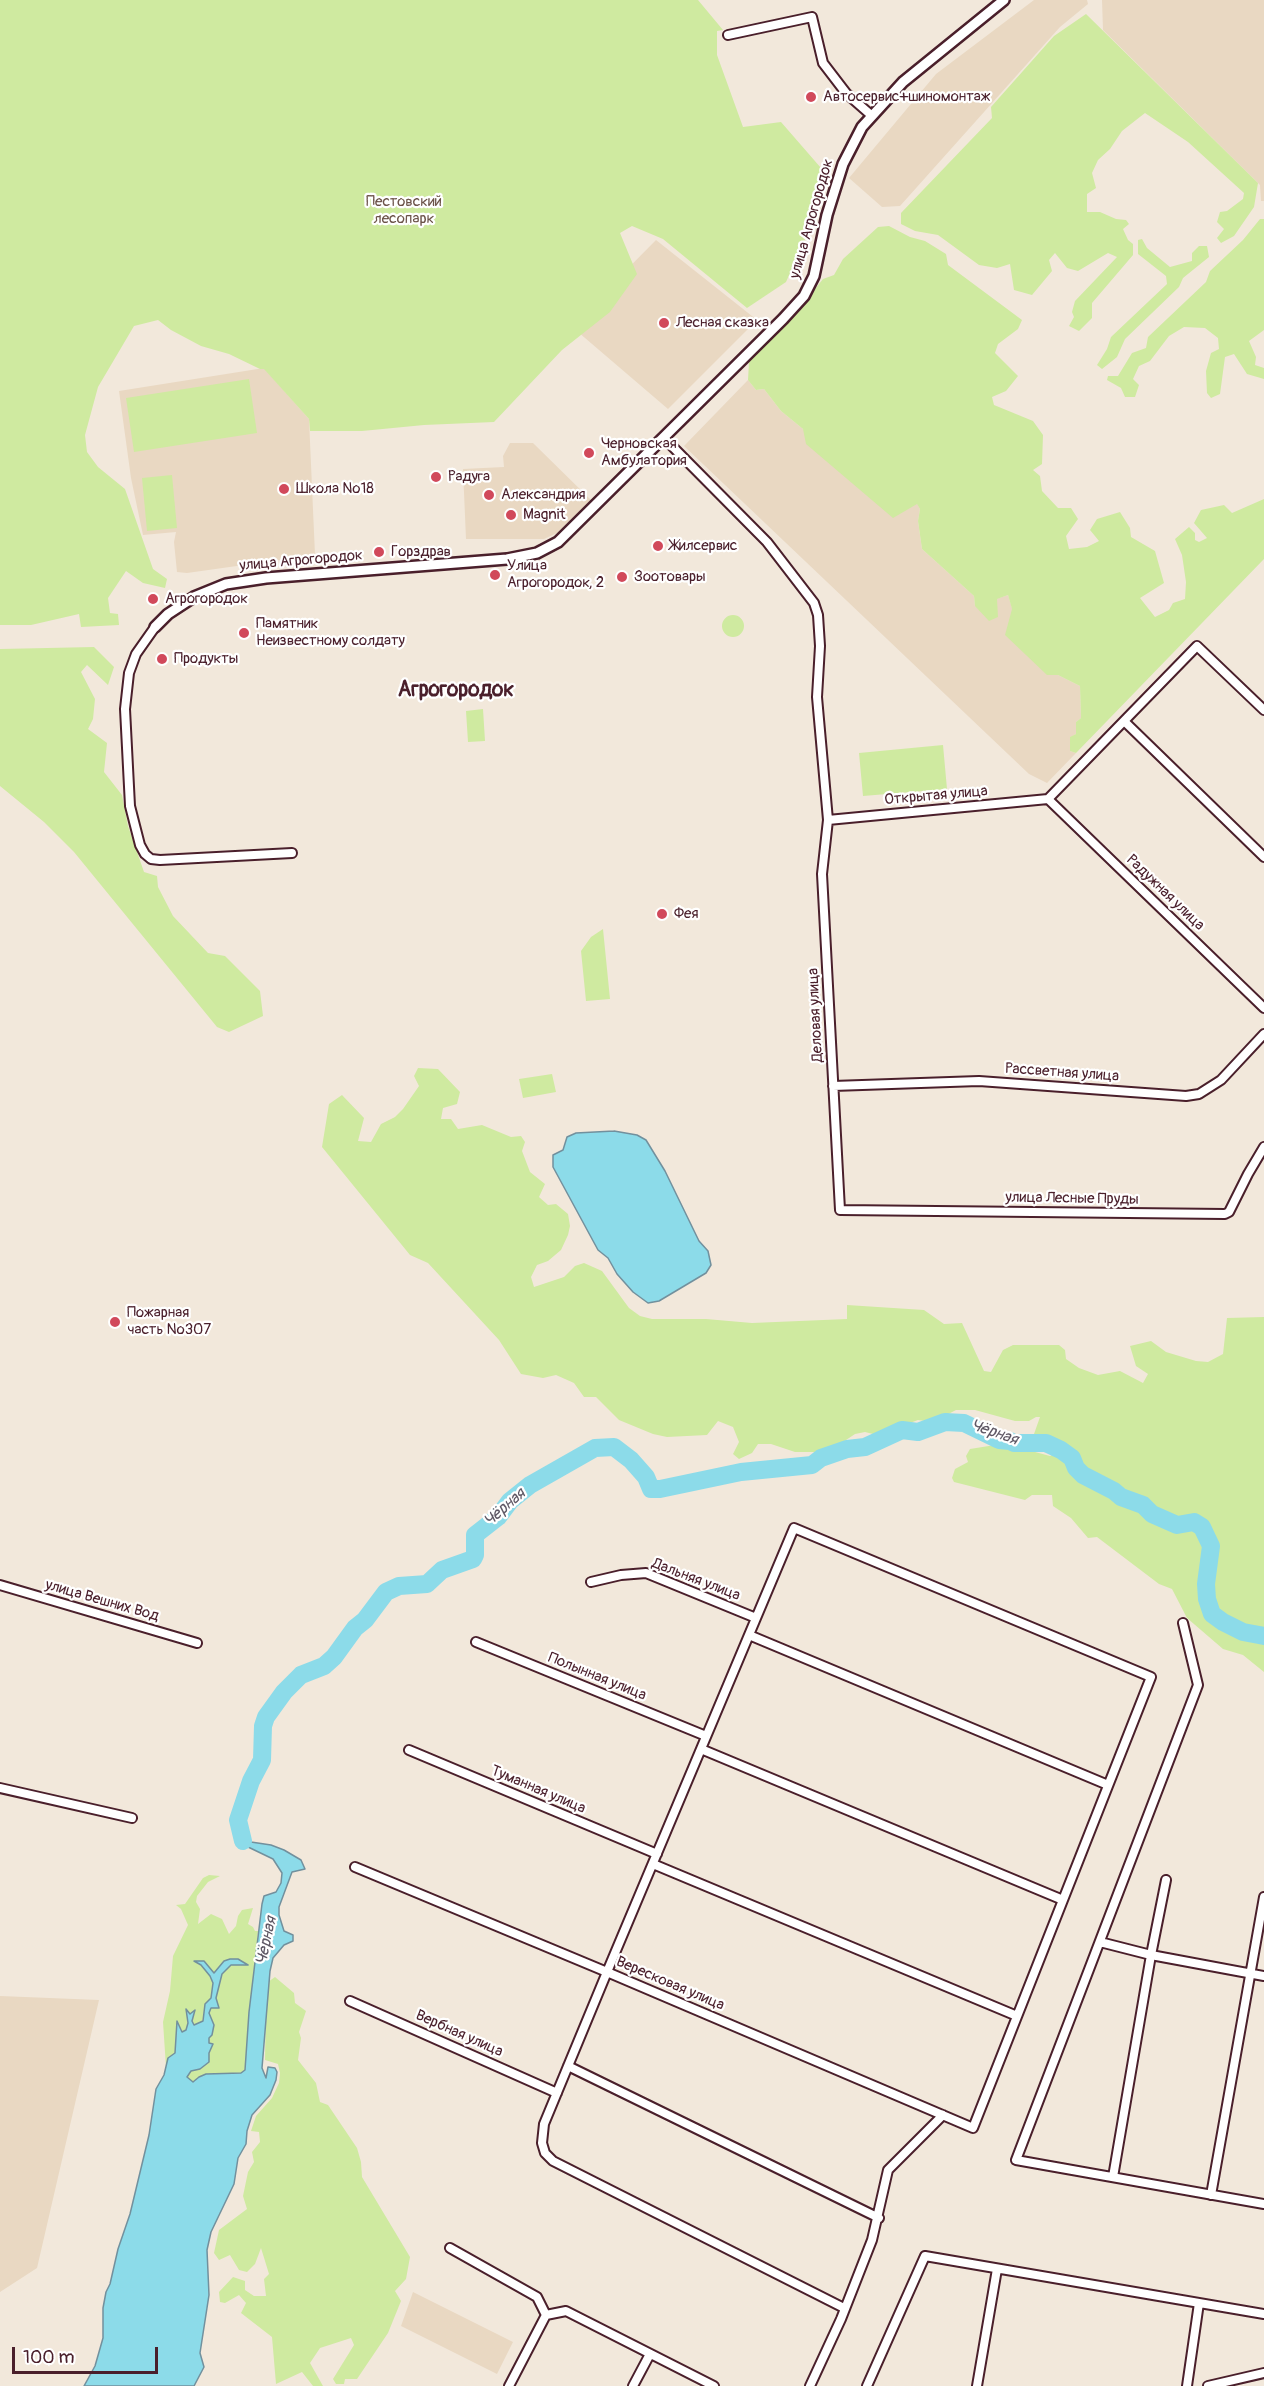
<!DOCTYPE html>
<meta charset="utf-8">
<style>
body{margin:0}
#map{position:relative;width:1264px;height:2386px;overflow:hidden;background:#f2e8db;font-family:Pangolin,sans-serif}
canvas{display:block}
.scale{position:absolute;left:12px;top:2347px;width:146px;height:27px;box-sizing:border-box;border:3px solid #4a1f2b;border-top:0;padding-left:8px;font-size:18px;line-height:21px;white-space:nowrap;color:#4a1f2b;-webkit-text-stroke:4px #fff;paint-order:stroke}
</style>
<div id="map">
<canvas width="1264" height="2386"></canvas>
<div class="scale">100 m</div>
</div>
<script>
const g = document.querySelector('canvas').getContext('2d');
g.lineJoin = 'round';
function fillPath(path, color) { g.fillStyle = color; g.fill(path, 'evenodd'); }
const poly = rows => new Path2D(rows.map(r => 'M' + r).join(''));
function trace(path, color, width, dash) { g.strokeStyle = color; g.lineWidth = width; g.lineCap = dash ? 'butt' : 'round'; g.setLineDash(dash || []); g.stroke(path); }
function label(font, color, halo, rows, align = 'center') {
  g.font = font + ' Pangolin,sans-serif'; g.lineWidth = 4.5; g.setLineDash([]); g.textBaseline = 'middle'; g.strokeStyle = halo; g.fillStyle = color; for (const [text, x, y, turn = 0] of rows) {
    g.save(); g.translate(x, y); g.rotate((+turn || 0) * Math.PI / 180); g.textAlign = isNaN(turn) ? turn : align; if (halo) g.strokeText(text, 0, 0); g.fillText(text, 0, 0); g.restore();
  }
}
fillPath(poly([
 [1034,0,1087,0,1088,4,1060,27,900,206,882,207,849,178,936,74],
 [1102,0,1264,0,1264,201,1261,201,1260,185,1103,30],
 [656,240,757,320,668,409,571,326],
 [264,368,309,419,315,555,187,573,177,572,174,542,176,532,143,535,131,478,119,391],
 [748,380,756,390,764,389,781,411,803,429,917,503,920,509,918,521,922,549,974,596,975,606,1008,595,1012,608,1058,675,1080,686,1081,718,1076,722,1076,734,1070,738,1070,751,1076,753,1047,783,1029,774,684,446],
 [510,443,533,443,591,500,557,533,544,539,466,539,463,469,504,467,503,456],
 [0,1996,99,2000,37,2268,0,2292],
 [413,2292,513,2342,497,2374,401,2326]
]), '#e9d8c2');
fillPath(poly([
 [0,0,698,0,723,30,717,31,717,55,743,127,781,122,821,168,814,219,786,282,747,308,663,239,632,226,620,233,637,274,610,312,562,350,494,422,424,425,362,431,310,431,309,419,264,369,260,369,229,354,201,346,171,330,158,320,134,326,98,387,85,435,87,452,98,467,125,489,153,569,167,579,165,588,143,583,126,571,108,598,110,613,118,614,119,625,81,627,79,614,31,625,0,625],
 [1086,14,1258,183,1254,207,1234,236,1221,243,1217,238,1224,229,1217,222,1220,212,1227,211,1243,199,1244,193,1188,142,1145,113,1122,131,1110,149,1098,160,1092,173,1096,188,1087,194,1087,212,1100,212,1116,219,1126,220,1129,224,1123,229,1128,240,1133,244,1133,255,1092,303,1092,318,1079,331,1069,326,1074,317,1072,312,1075,301,1117,257,1108,253,1078,271,1067,268,1055,253,1049,260,1052,271,1032,295,1014,290,1010,264,997,268,979,265,938,235,915,231,901,224,901,213,992,118,991,107,1054,36],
 [1260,219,1264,219,1264,330,1249,341,1256,357,1255,365,1264,368,1264,379,1247,374,1234,354,1225,357,1220,394,1211,398,1207,393,1206,371,1211,353,1219,349,1218,338,1205,328,1184,327,1169,336,1150,361,1139,366,1133,379,1139,385,1135,397,1125,397,1121,388,1107,380,1108,376,1118,376,1132,353,1146,348,1148,337,1206,282,1210,271,1243,240],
 [889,226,910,237,925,241,946,254,948,265,1022,320,1018,329,998,344,995,353,1018,376,1006,391,992,397,994,405,1033,421,1043,435,1042,464,1033,470,1040,476,1042,491,1058,508,1071,508,1078,519,1066,536,1069,549,1087,547,1099,541,1090,530,1097,519,1120,512,1130,528,1131,537,1155,551,1164,583,1140,598,1155,617,1169,610,1173,603,1185,599,1186,582,1182,555,1175,539,1189,527,1195,533,1195,540,1199,542,1207,538,1194,523,1201,510,1224,505,1232,513,1264,499,1264,559,1076,753,1070,751,1070,737,1076,734,1076,722,1081,718,1080,686,1058,675,1047,675,1005,635,1012,609,1008,595,997,599,998,617,989,621,975,606,974,596,922,549,918,521,920,509,917,504,893,518,806,444,803,429,781,411,764,389,756,390,748,380,749,362,800,308,823,279,834,275,843,259,878,227],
 [1142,239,1147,248,1170,267,1192,261,1192,253,1199,246,1207,246,1209,257,1183,278,1179,287,1125,339,1117,357,1102,369,1097,365,1107,349,1111,337,1167,284,1166,276,1138,254,1138,240],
 [249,379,257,433,134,452,126,398],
 [172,475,177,528,147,531,142,478],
 '722 626a11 11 0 1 1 22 0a11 11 0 1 1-22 0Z',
 [94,647,114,667,108,685,87,665,81,672,95,699,93,719,88,729,107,743,104,772,122,795,128,826,144,872,157,876,158,887,173,916,208,953,225,956,260,991,263,1016,229,1032,217,1027,74,852,44,822,0,786,0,649],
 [483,709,485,741,468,742,466,711],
 [943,745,947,789,863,796,859,753],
 [603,929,610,999,586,1001,581,951,591,937],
 [418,1068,438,1069,460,1092,457,1104,443,1108,441,1119,451,1119,458,1129,482,1125,511,1137,521,1136,525,1142,522,1151,530,1172,545,1184,539,1197,548,1205,556,1204,568,1214,570,1226,568,1235,561,1250,548,1261,537,1265,531,1277,534,1287,564,1277,575,1266,584,1263,602,1271,629,1308,640,1316,652,1319,706,1319,752,1323,847,1319,847,1305,924,1310,944,1324,962,1323,984,1371,991,1372,1003,1350,1013,1345,1059,1345,1065,1350,1066,1359,1079,1368,1098,1375,1120,1371,1143,1383,1148,1374,1136,1366,1130,1346,1151,1341,1166,1352,1196,1361,1208,1362,1223,1354,1227,1318,1264,1317,1264,1672,1243,1655,1223,1649,1187,1618,1172,1589,1159,1584,1097,1537,1088,1538,1071,1518,1053,1506,1052,1495,1032,1495,1025,1500,954,1482,952,1478,955,1469,968,1462,966,1456,970,1449,995,1445,1009,1445,1050,1456,1061,1450,1062,1443,1050,1438,1037,1437,1034,1434,1040,1417,1036,1417,1029,1421,1015,1421,975,1410,956,1410,933,1422,918,1420,877,1435,865,1432,855,1434,834,1448,815,1452,795,1452,771,1444,758,1444,752,1453,739,1459,733,1454,739,1442,733,1427,718,1421,707,1435,667,1437,653,1434,619,1420,596,1397,584,1397,574,1383,556,1375,543,1378,521,1374,499,1340,428,1263,410,1255,322,1147,329,1104,342,1095,364,1118,358,1141,371,1142,381,1124,395,1117,403,1109,419,1086,414,1076],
 [552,1074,556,1092,523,1098,519,1079],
 [209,1875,220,1876,208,1882,197,1896,196,1902,200,1909,198,1924,211,1914,222,1919,229,1934,236,1926,238,1916,242,1910,253,1908,248,1924,253,1927,255,1931,258,1931,245,2070,241,2073,206,2074,199,2077,193,2083,187,2077,191,2071,200,2069,209,2062,209,2053,213,2044,209,2043,209,2013,211,2008,218,2008,216,1998,222,1974,231,1965,246,1965,238,1959,230,1959,224,1961,214,1974,204,1962,196,1962,201,1965,210,1976,213,1983,211,1998,205,2005,203,2021,194,2025,192,2021,194,2011,190,2015,187,2010,188,2023,186,2030,183,2032,177,2023,175,2053,168,2058,166,2067,163,2022,170,1991,173,1956,188,1925,181,1909,176,1905,185,1904,203,1878],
 [275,1977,294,1993,295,2003,306,2011,299,2032,301,2038,298,2060,316,2083,320,2102,328,2105,357,2148,361,2162,362,2177,410,2257,406,2279,395,2291,401,2301,388,2333,357,2379,345,2379,344,2384,336,2384,333,2379,354,2345,351,2338,320,2348,310,2363,323,2386,313,2386,302,2372,276,2384,272,2337,241,2313,246,2303,239,2295,225,2303,220,2302,219,2292,233,2277,245,2281,245,2290,254,2296,266,2296,264,2279,269,2274,261,2248,255,2264,247,2272,239,2270,230,2255,219,2260,214,2253,219,2230,247,2209,243,2196,248,2172,254,2162,252,2152,260,2142,259,2132,251,2131,256,2116,272,2098,279,2083,280,2073,278,2064,265,2060,266,2002,268,1982]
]), '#cfeaa0');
const water = poly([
 [614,1131,637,1135,646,1140,665,1171,699,1241,708,1251,711,1265,706,1273,659,1301,648,1303,633,1292,617,1274,608,1258,598,1250,553,1167,553,1155,563,1150,567,1137,576,1133,614,1131],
 [238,1820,246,1838,251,1842,271,1845,284,1850,301,1860,305,1869,292,1872,279,1907,279,1915,284,1931,293,1935,293,1941,284,1945,273,1958,270,1971,262,2068,266,2078,268,2067,275,2068,277,2072,276,2080,270,2095,252,2115,247,2131,246,2144,238,2158,234,2184,211,2232,207,2250,209,2295,200,2353,204,2367,194,2386,84,2386,95,2366,103,2338,103,2308,106,2292,110,2284,118,2249,130,2214,149,2135,156,2089,164,2075,168,2058,175,2053,177,2021,182,2032,186,2030,188,2023,186,2009,190,2014,195,2010,192,2021,194,2025,203,2021,205,2004,211,1998,213,1983,210,1976,201,1965,194,1961,204,1961,214,1973,224,1961,230,1959,238,1959,248,1965,231,1965,222,1974,216,1998,219,2008,211,2008,209,2013,214,2025,212,2035,209,2038,209,2043,213,2044,209,2053,209,2062,200,2069,191,2071,187,2077,193,2082,199,2077,206,2074,241,2073,245,2070,249,2012,262,1904,264,1896,276,1892,281,1883,282,1873,273,1859,246,1846,242,1847,239,1843,236,1833,238,1820]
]);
fillPath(water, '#8cdbe9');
trace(water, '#72909d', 1.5);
trace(poly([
 [243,1841,238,1820,251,1781,262,1760,263,1726,266,1717,284,1692,301,1675,324,1666,334,1657,355,1628,365,1620,386,1592,399,1586,427,1584,442,1570,473,1559,475,1555,475,1535,498,1517,510,1501,530,1485,595,1448,614,1447,631,1460,646,1477,651,1489,660,1489,741,1472,812,1465,821,1458,847,1449,865,1447,902,1430,918,1432,945,1422,964,1423,999,1440,1010,1441,1014,1443,1046,1443,1061,1450,1072,1458,1076,1468,1083,1475,1114,1491,1121,1497,1143,1505,1152,1514,1177,1525,1194,1522,1202,1527,1211,1546,1206,1584,1207,1599,1212,1614,1223,1622,1243,1632,1264,1636]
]), '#8cdbe9', 18);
const minor = poly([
 [728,35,812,17,823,63,846,93,871,115],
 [664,438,767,542,814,603,818,615,820,646,817,697,828,820,822,874,840,1210,1225,1214,1229,1212,1248,1174,1264,1147],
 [155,627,136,654,129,673,125,709,130,806,140,845,145,854,151,859,160,860,292,853],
 [1124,721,1264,857],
 [1048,799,1197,646,1264,710],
 [1048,799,1264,1008],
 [828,820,1048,799],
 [833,1086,979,1081,1186,1096,1199,1094,1221,1080,1264,1034],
 [591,1582,621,1575,646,1573,756,1618],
 [0,1585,197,1643],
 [1183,1623,1198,1685,1016,2160,1264,2204],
 [749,1635,1108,1785],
 [476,1642,706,1736],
 [701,1749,1063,1900],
 [409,1750,657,1854],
 [0,1788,132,1818],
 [653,1864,1017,2016],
 [355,1867,607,1972,973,2128,1151,1677,794,1528,607,1972,544,2124,542,2143,545,2153,553,2161,844,2308],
 [1100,1942,1151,1955,1264,1976],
 [350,2001,557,2093],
 [568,2066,879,2218],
 [1113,2177,1151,1955,1166,1880],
 [1211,2195,1264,1897],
 [450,2248,537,2297,546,2315],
 [546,2315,566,2311,714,2386],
 [509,2386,546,2315],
 [633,2386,650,2354],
 [810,2386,841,2319,872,2240,888,2170,943,2115],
 [867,2386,925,2256,1264,2314],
 [977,2386,997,2269],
 [1187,2386,1199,2303],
 [1208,2386,1264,2373]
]);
const tertiary = poly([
 [155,627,168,614,194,597,226,584,266,578,507,559,537,553,558,542,783,319,804,296,814,276,827,215,843,164,862,127,903,82,1004,0]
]);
trace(minor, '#4a1f2b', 12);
trace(tertiary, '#4a1f2b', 14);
trace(minor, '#fff', 8);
trace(tertiary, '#fff', 9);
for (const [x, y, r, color] of [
 [811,97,6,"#d1495b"],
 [664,323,6,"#d1495b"],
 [589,453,6,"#d1495b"],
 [436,477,6,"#d1495b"],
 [284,489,6,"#d1495b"],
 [489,495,6,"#d1495b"],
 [511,515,6,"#d1495b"],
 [658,546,6,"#d1495b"],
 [379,552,6,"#d1495b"],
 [495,575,6,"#d1495b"],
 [622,577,6,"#d1495b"],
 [153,599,6,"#d1495b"],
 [244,633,6,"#d1495b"],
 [162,659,6,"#d1495b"],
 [662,914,6,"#d1495b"],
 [115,1322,6,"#d1495b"]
]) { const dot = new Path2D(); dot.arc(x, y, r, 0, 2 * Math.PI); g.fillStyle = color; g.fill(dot); trace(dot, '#fff', 2); }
label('15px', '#4a1f2b', '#fff', [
 ["Автосервис+шиномонтаж",823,97],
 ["Лесная сказка",676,323],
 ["Черновская",601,444],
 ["Амбулатория",601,461],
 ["Радуга",448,477],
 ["Школа №18",296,489],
 ["Александрия",501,495],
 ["Magnit",523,515],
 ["Жилсервис",670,546],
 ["Горздрав",391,552],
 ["Улица",507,566],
 ["Агрогородок, 2",507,583],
 ["Зоотовары",634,577],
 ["Агрогородок",165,599],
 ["Памятник",256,624],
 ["Неизвестному солдату",256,641],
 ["Продукты",174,659],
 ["Фея",674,914],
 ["Пожарная",127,1313],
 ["часть №307",127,1330]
], 'left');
label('15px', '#6b5248', '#fff', [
 ["Пестовский",404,202],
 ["лесопарк",404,219]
]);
label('15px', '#4a1f2b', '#fff', [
 ["улица Агрогородок",812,219,-74],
 ["улица Агрогородок",301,561,-5],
 ["Открытая улица",936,796,-5],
 ["Радужная улица",1165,893,44],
 ["Деловая улица",816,1015,-93],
 ["Рассветная улица",1062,1073,4],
 ["улица Лесные Пруды",1072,1199,1],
 ["Дальняя улица",696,1580,21],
 ["улица Вешних Вод",102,1601,16],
 ["Полынная улица",597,1677,22],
 ["Туманная улица",538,1790,23],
 ["Вересковая улица",670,1984,23],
 ["Вербная улица",459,2034,24]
]);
label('italic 16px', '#5e5764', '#fff', [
 ["Чёрная",994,1433,19],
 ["Чёрная",505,1508,-41],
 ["Чёрная",267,1941,-78]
]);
label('bold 21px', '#4a1f2b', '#fff', [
 ["Агрогородок",456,691]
]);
</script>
